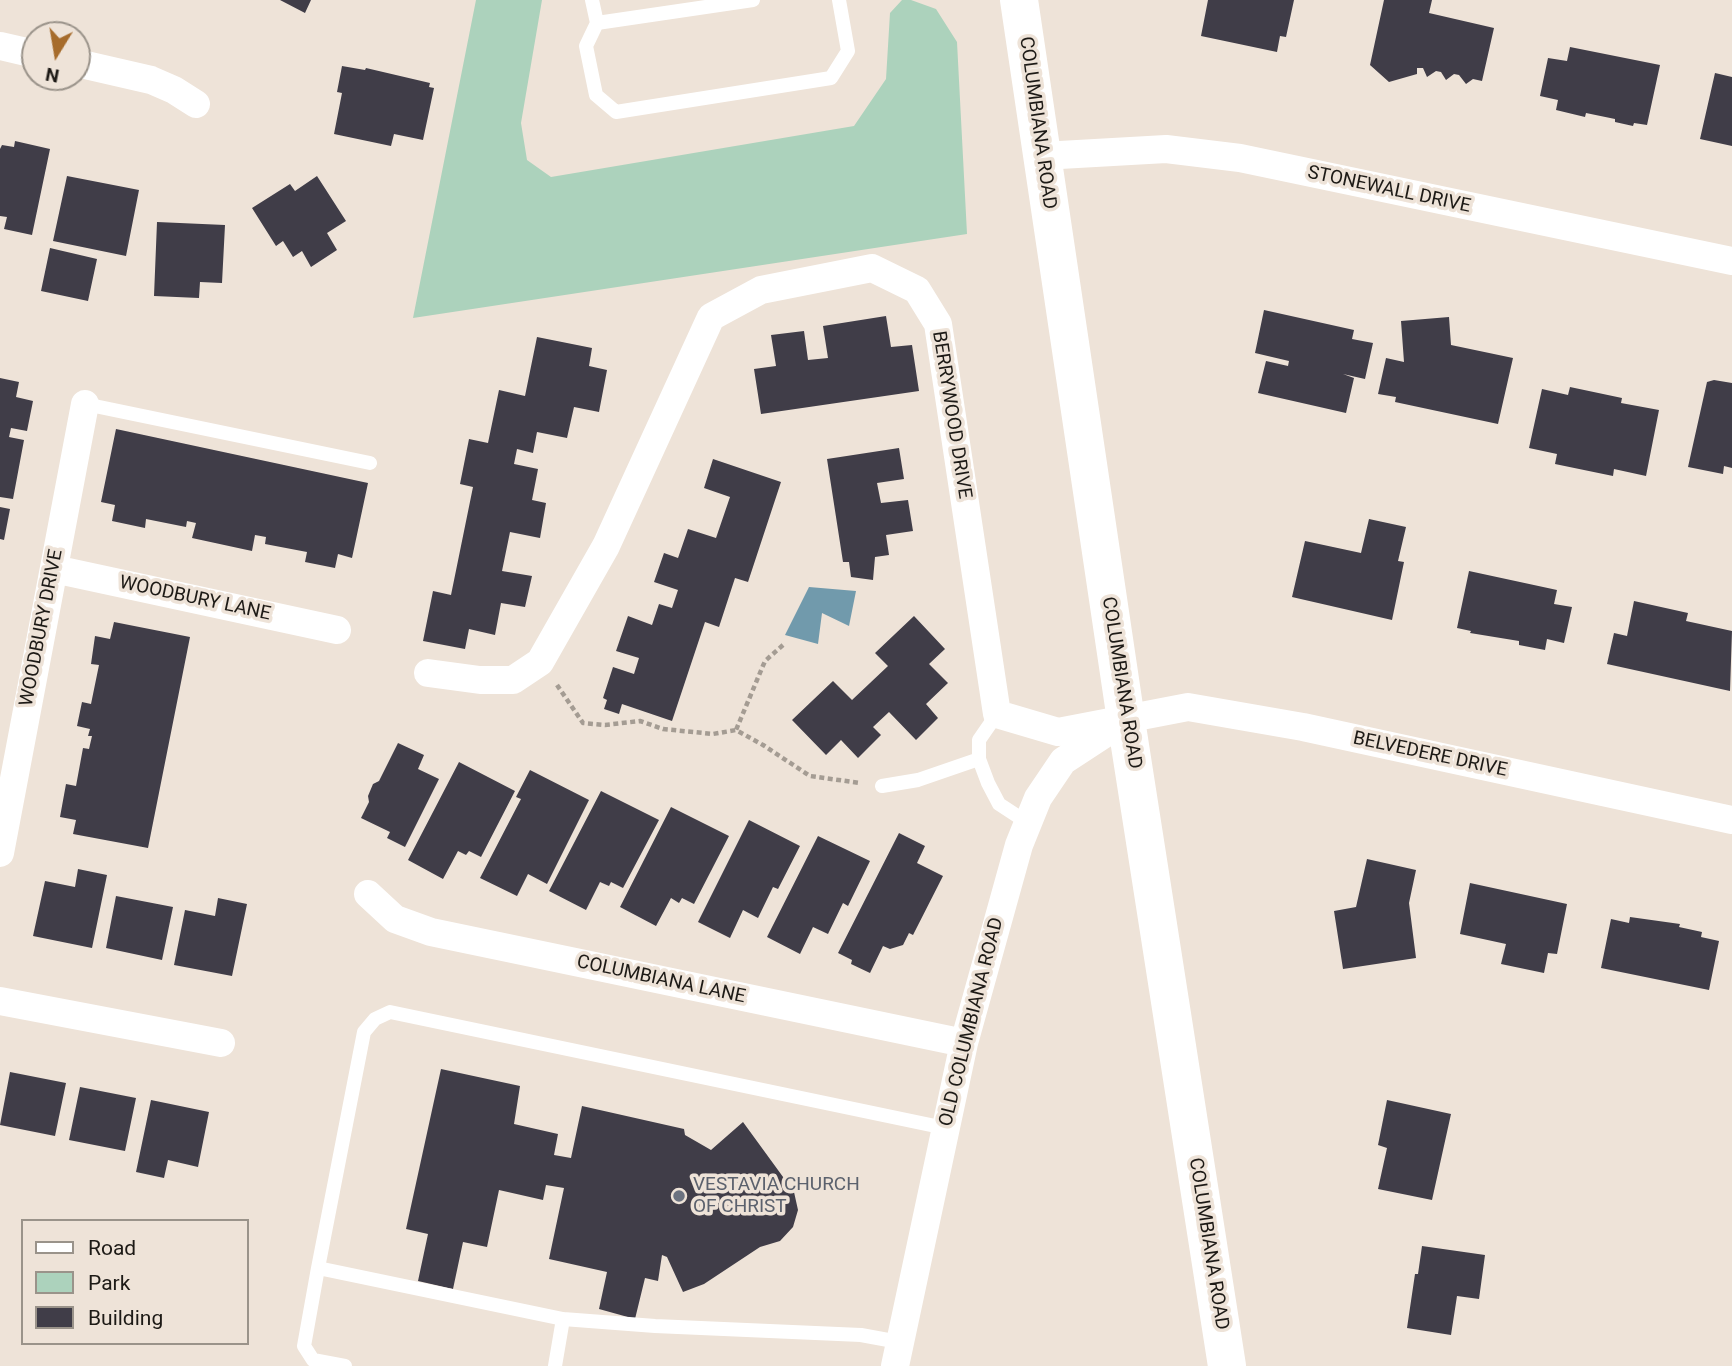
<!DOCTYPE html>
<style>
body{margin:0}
#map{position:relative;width:1732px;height:1366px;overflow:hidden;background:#eee3d8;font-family:Roboto,sans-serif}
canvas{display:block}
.legend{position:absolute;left:21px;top:1219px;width:228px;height:126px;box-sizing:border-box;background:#eee3d8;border:2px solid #9a938a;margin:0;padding:9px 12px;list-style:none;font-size:21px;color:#1d1a16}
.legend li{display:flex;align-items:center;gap:14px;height:35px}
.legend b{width:35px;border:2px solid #9a938a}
.north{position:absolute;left:21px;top:21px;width:70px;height:70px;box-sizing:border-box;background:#eee3d8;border:2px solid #9a938a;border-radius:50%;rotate:191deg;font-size:19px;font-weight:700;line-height:28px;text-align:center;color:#1d1a16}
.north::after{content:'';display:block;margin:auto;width:24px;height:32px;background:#a66c2c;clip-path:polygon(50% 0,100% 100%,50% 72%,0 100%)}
</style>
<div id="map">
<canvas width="1732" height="1366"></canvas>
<ul class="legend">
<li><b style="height:9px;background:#fff"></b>Road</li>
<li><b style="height:19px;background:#acd2bc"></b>Park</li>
<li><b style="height:19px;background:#403d48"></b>Building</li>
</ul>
<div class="north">N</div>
</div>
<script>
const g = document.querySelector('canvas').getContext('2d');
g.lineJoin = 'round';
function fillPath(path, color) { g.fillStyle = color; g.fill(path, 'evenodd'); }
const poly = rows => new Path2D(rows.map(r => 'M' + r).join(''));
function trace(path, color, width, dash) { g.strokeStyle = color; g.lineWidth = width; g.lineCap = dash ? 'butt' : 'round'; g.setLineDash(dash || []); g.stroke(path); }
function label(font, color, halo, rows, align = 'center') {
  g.font = font + ' Roboto,sans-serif'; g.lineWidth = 7; g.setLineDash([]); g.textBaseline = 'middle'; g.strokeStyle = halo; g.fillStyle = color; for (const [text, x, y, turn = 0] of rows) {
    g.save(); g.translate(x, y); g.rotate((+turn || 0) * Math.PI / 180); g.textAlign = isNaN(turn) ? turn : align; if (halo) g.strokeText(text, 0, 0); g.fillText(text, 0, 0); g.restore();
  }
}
fillPath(poly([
 [476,0,542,0,521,123,527,160,551,177,854,126,886,79,890,13,902,0,911,0,936,9,957,42,967,234,413,318]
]), '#acd2bc');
fillPath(poly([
 [809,587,856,591,849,626,822,613,818,644,785,635]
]), '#719aac');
fillPath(poly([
 [280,0,311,0,305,13],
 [1208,0,1294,0,1286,37,1280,36,1277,52,1201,36],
 [1384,0,1432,0,1429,13,1494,28,1482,81,1473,79,1466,84,1459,75,1454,74,1446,80,1441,72,1436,71,1427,77,1423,68,1417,68,1417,74,1389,82,1370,65],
 [1570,47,1660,65,1647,125,1634,123,1633,126,1615,122,1615,119,1586,113,1585,117,1556,110,1558,100,1540,96,1548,58,1567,61],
 [342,66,365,70,366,68,430,83,429,87,434,88,423,140,394,134,391,146,334,134,342,93,337,92],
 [1715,73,1732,77,1732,146,1700,139],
 [15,141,50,149,32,235,4,229,7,217,0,216,0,149,2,145,14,147],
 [67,176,139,190,126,256,53,241],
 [317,176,346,221,327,233,337,250,311,267,302,251,293,257,283,241,276,246,252,208,290,184,295,191],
 [157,222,225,225,222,283,200,282,199,298,154,296],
 [50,248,97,259,88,301,41,291],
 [1264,310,1354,330,1352,339,1373,343,1365,379,1343,374,1354,378,1346,413,1258,393,1266,361,1288,366,1289,361,1255,353],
 [886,316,891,347,912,345,919,391,761,414,754,369,776,366,771,335,804,331,808,360,828,358,823,326],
 [1449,317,1451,345,1513,358,1498,424,1395,402,1396,397,1378,394,1386,358,1404,362,1401,321],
 [537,337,592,348,589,366,607,370,599,412,574,407,567,438,537,432,533,453,517,449,514,464,538,469,532,500,546,503,540,538,510,532,502,571,532,576,525,607,501,603,495,635,469,629,465,649,423,641,433,591,451,595,473,487,460,484,469,439,488,443,499,390,525,396],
 [0,378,19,382,16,397,33,401,27,431,11,428,9,437,24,440,13,499,0,497],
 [1714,380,1732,383,1732,468,1724,466,1723,474,1688,467,1707,382],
 [1570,387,1622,398,1621,403,1659,410,1646,476,1614,469,1613,476,1555,464,1557,454,1529,448,1542,389,1568,395],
 [116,429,368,483,352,558,338,554,335,568,305,562,307,552,265,544,266,537,255,535,252,551,192,538,196,523,187,521,186,527,146,519,145,528,112,521,115,505,101,502],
 [899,448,904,479,877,483,881,503,908,500,913,531,886,535,889,555,875,557,873,580,851,577,849,562,843,562,827,459],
 [713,459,781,482,748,582,735,578,719,627,705,622,672,721,622,704,619,714,604,709,607,700,603,698,613,667,634,674,639,658,616,651,628,616,652,625,659,604,672,608,678,590,654,582,664,553,678,558,688,529,716,538,730,497,704,488],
 [0,507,10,509,4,540,0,539],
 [1369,519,1406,527,1398,561,1404,562,1392,620,1292,597,1305,541,1361,553],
 [1469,571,1557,590,1554,604,1572,607,1564,643,1547,639,1545,650,1519,645,1519,641,1470,633,1471,631,1457,628],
 [1634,601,1688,613,1686,621,1732,631,1730,691,1607,664,1614,633,1627,636],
 [914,616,945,649,929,664,948,683,926,704,938,718,916,740,889,712,873,727,881,735,858,758,841,740,826,755,792,720,833,681,852,700,888,666,875,653],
 [114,622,190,637,148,848,73,834,76,820,60,817,66,784,76,786,83,748,89,749,92,736,88,736,90,729,77,726,82,702,91,704,99,665,91,664,95,636,110,639],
 [398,743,424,755,418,769,439,779,405,847,387,838,390,832,361,818,369,802,368,796,373,784,379,781],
 [459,762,515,791,481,857,469,851,466,855,458,851,443,879,408,860],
 [530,770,589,800,547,884,528,874,517,896,480,878,521,799,516,797],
 [601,791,659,820,623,888,611,882,609,886,600,882,586,910,549,891],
 [671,807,729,836,694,904,682,898,679,903,671,898,656,926,620,907],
 [749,820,800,846,778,889,773,887,758,918,743,910,730,938,698,922],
 [899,833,925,846,917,863,943,876,913,935,909,933,903,945,890,949,883,946,870,973,851,964,852,960,838,953],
 [818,836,870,861,848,906,843,903,828,934,813,927,800,954,767,937],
 [1367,859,1416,870,1409,903,1416,958,1343,969,1334,911,1356,907],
 [78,869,107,875,92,948,33,936,45,881,75,887],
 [1470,883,1567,904,1557,954,1548,953,1544,973,1501,964,1506,944,1460,934],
 [116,896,173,907,162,960,106,948],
 [218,898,247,904,232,976,174,965,185,910,215,916],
 [1630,917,1680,924,1679,927,1702,932,1701,937,1719,941,1709,990,1601,968,1611,919,1629,923],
 [441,1069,520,1086,514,1124,558,1134,554,1155,571,1158,582,1106,684,1129,685,1135,711,1150,743,1122,794,1192,798,1210,793,1227,780,1241,760,1247,704,1284,683,1292,667,1257,662,1255,658,1281,645,1278,635,1319,599,1309,607,1272,549,1259,564,1188,546,1185,543,1200,499,1190,487,1247,463,1242,453,1289,418,1281,428,1234,406,1229],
 [10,1072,66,1083,55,1136,0,1125],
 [80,1087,136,1098,125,1151,69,1140],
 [151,1100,209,1112,198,1167,168,1160,164,1178,136,1172],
 [1387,1100,1451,1114,1432,1200,1378,1189,1387,1148,1378,1145],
 [1422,1246,1485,1255,1479,1299,1457,1296,1451,1335,1407,1328,1415,1274,1418,1274]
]), '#403d48');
trace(poly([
 [783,645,765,661,736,730,763,745,810,776,860,783],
 [557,685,583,723,605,725,640,721,663,729,713,734,736,730]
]), '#a49c93', 4.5, [5, 3.5]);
trace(poly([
 [592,0,597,23],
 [753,0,597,23,586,46,596,95,616,112,831,78,848,51,839,0],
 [85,404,370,463],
 [997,714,979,740,979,759,988,783,999,804,1028,823],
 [882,786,918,780,979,759],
 [318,1268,304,1346,313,1360,345,1366],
 [899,1342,861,1335,655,1326,563,1319,318,1268,364,1032,375,1019,390,1012,945,1128],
 [555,1366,563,1319]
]), '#fff', 14);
trace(poly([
 [0,46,35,54],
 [77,63,151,80,174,90,196,104],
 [1042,156,1166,149,1240,158,1732,261],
 [54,569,337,630],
 [428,673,480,680,513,680,540,662,606,546,711,317,761,290,872,268,917,290,938,324,997,714,1058,732,1188,707,1303,727,1732,820],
 [0,853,85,404],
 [368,894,395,919,431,932,964,1043],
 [0,1001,221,1043],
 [895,1366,964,1043,1019,845,1038,798,1063,761,1115,727]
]), '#fff', 28);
trace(poly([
 [1019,0,1126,720,1227,1366]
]), '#fff', 38);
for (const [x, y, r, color] of [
 [679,1196,7,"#6b7280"]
]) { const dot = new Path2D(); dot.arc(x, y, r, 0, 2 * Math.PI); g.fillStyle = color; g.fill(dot); trace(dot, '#eee3d8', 2.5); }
label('19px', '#1d1a16', '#eee3d8', [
 ["COLUMBIANA ROAD",1037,123,82],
 ["STONEWALL DRIVE",1389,190,12],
 ["BERRYWOOD DRIVE",951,415,81],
 ["WOODBURY LANE",195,599,12],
 ["WOODBURY DRIVE",42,628,-79],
 ["COLUMBIANA ROAD",1121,683,81],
 ["BELVEDERE DRIVE",1430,755,12],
 ["COLUMBIANA LANE",661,980,12],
 ["OLD COLUMBIANA ROAD",972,1022,-76],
 ["COLUMBIANA ROAD",1208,1244,81]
]);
label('19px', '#5b616d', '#eee3d8', [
 ["VESTAVIA CHURCH",693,1185],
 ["OF CHRIST",693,1207]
], 'left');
</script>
